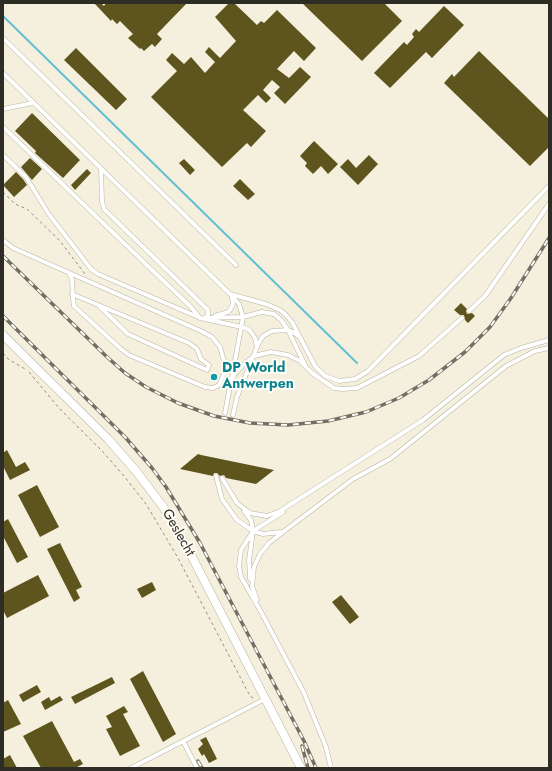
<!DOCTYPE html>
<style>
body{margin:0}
#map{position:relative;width:552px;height:771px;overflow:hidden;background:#f4f0dd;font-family:Jost,sans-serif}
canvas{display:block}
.frame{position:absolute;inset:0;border:4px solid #2e2d25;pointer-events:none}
</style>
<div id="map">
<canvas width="552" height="771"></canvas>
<div class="frame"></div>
</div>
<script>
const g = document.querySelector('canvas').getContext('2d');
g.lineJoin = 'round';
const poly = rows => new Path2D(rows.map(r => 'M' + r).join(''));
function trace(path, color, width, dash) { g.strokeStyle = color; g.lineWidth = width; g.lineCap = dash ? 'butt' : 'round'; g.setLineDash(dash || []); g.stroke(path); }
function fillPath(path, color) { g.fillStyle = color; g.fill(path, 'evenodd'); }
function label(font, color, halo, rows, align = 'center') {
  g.font = font + ' Jost,sans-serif'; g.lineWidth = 4; g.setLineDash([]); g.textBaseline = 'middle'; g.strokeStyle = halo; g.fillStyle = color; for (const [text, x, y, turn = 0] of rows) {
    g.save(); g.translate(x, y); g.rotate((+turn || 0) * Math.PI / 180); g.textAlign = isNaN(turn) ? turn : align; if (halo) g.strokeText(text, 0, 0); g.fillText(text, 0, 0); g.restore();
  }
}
trace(poly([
 [3,16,357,363]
]), '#62c0d3', 2);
fillPath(poly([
 [94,3,101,3,104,6,106,3,187,3,157,34,162,39,155,47,152,44,144,51,141,48,140,49,128,38,133,34,120,21,117,24,112,19,111,21],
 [229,3,234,3,257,25,261,21,264,23,277,10,316,48,304,61,294,51,277,69,289,78,300,67,311,77,285,104,274,93,280,87,272,80,263,90,271,98,266,103,258,95,243,110,266,131,251,147,247,143,222,167,151,97,177,71,166,60,172,53,184,64,191,57,205,73,215,62,205,52,209,47,220,58,236,41,215,17],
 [302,3,384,3,402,21,362,61],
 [444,6,464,25,432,58,426,52,390,88,374,73,404,42,407,45,414,37,412,34,416,29,419,32],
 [76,48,127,99,116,110,64,60],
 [479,51,549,119,549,147,530,166,444,83,452,74,454,77],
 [32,113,80,160,63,178,35,153,36,151,15,131],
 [314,141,338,164,328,174,321,166,313,174,305,166,307,163,300,156],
 [369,155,378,164,358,185,340,167,348,159,356,168],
 [30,158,42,169,32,180,21,167],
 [184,159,195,170,190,175,179,163],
 [87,169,91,173,75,190,71,185],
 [16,172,23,179,27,185,14,197,3,185],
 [240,179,255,194,248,200,233,186],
 [461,303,467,309,466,311,467,314,472,313,475,316,468,323,465,320,464,315,460,315,454,310],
 [7,450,16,467,25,462,30,470,10,480,3,466,3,453],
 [198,454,201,455,274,470,256,484,226,478,224,475,220,476,217,473,214,473,213,476,180,469],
 [37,485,59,527,40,537,18,495],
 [8,519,28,557,17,563,3,536,3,522],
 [60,543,82,587,76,590,80,598,74,602,47,549],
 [38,575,49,596,7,618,3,610,3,593],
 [152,582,156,590,142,598,137,589],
 [341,595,359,617,350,624,332,602],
 [143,671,176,734,163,742,130,679],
 [112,677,115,683,75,704,71,697],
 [37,685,41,692,23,702,19,695],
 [60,696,63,700,45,710,41,702,49,697,51,701],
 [8,700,21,724,3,732,3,703],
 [124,706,128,712,123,714,140,746,120,756,106,729,112,727,106,716],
 [52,721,74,762,80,759,83,764,75,768,41,768,23,736],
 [206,737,217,759,209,763,204,754,202,756,198,749,203,744,200,740],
 [10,755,17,768,3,768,3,759]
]), '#5e541d');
const lane = poly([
 [3,38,236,265],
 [3,73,230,294,266,304,280,310,285,314,292,322,315,366,325,376,339,381,355,379,368,371,549,186],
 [3,109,33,103],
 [3,127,152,270,190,306,200,318,242,327,248,329,251,332,255,338,257,347,237,397,233,415],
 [3,155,26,177,48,213,91,269,98,274,198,317],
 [101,169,102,201,104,209,208,310,208,315,205,318],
 [3,240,13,248,201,331,212,337,220,347,224,361,224,374,219,385,213,388,205,387,129,355,121,349,74,306,73,299,72,279,69,273],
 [72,294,189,343,197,349,201,359,209,365,207,370,128,334,99,306],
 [231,295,239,304,243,317,232,377],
 [469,311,485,296,549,204],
 [215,316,228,312,230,310,233,304,232,298],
 [204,318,243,317,262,312,274,314,281,320,288,330,306,367],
 [257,346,263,336,272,331,288,330,293,332,298,336],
 [225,413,231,381,234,375,245,363,254,356,271,352,288,355,300,361,312,373,334,388,343,389,357,388,419,356,462,318],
 [216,476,222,499,237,520,253,531,263,534,281,532],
 [222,478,237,503,250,513,267,516,280,511,423,420,504,355,521,348,549,340],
 [244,511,251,520,253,531,249,560,250,579],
 [283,512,253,531,248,539,241,550,239,566,241,577,260,610,304,693,326,747,331,768],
 [252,586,257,600],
 [252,587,254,567,260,554,269,543,283,532,353,479,390,459,506,366,535,351,549,348],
 [183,741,197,768],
 [131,768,265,699]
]);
const street = poly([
 [3,335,108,439,136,471,164,508,190,553,301,768]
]);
trace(lane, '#b7b4a1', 5);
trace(street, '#b7b4a1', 9);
trace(poly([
 [3,192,15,204,27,209,60,241,85,274],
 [3,353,8,359,25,369],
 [29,372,59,408,104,453,124,476,146,504,178,558,250,696,253,698]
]), '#929082', 1, [3, 3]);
trace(lane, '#fff', 4);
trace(street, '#fff', 8);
const rail = poly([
 [3,256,106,356,125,373,146,387,178,403,214,416,250,423,288,425,328,421,366,412,399,398,429,380,465,352,490,327,511,298,549,238],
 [3,316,125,437,152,468,166,487,200,543,304,741,316,768],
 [302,746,308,768],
 [198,761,202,768]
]);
trace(rail, '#727064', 3.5);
trace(rail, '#fffdf6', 2, [6]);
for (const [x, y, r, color] of [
 [214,377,4,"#0f9aa8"]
]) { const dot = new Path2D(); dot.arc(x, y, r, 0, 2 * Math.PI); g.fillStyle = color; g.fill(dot); trace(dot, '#fffdf6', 1.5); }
label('bold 14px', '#0d838f', '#fffdf6', [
 ["DP World",222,369],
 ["Antwerpen",222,385]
], 'left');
label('14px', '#2e2d25', '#fffdf6', [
 ["Geslecht",178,533,60]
]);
</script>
